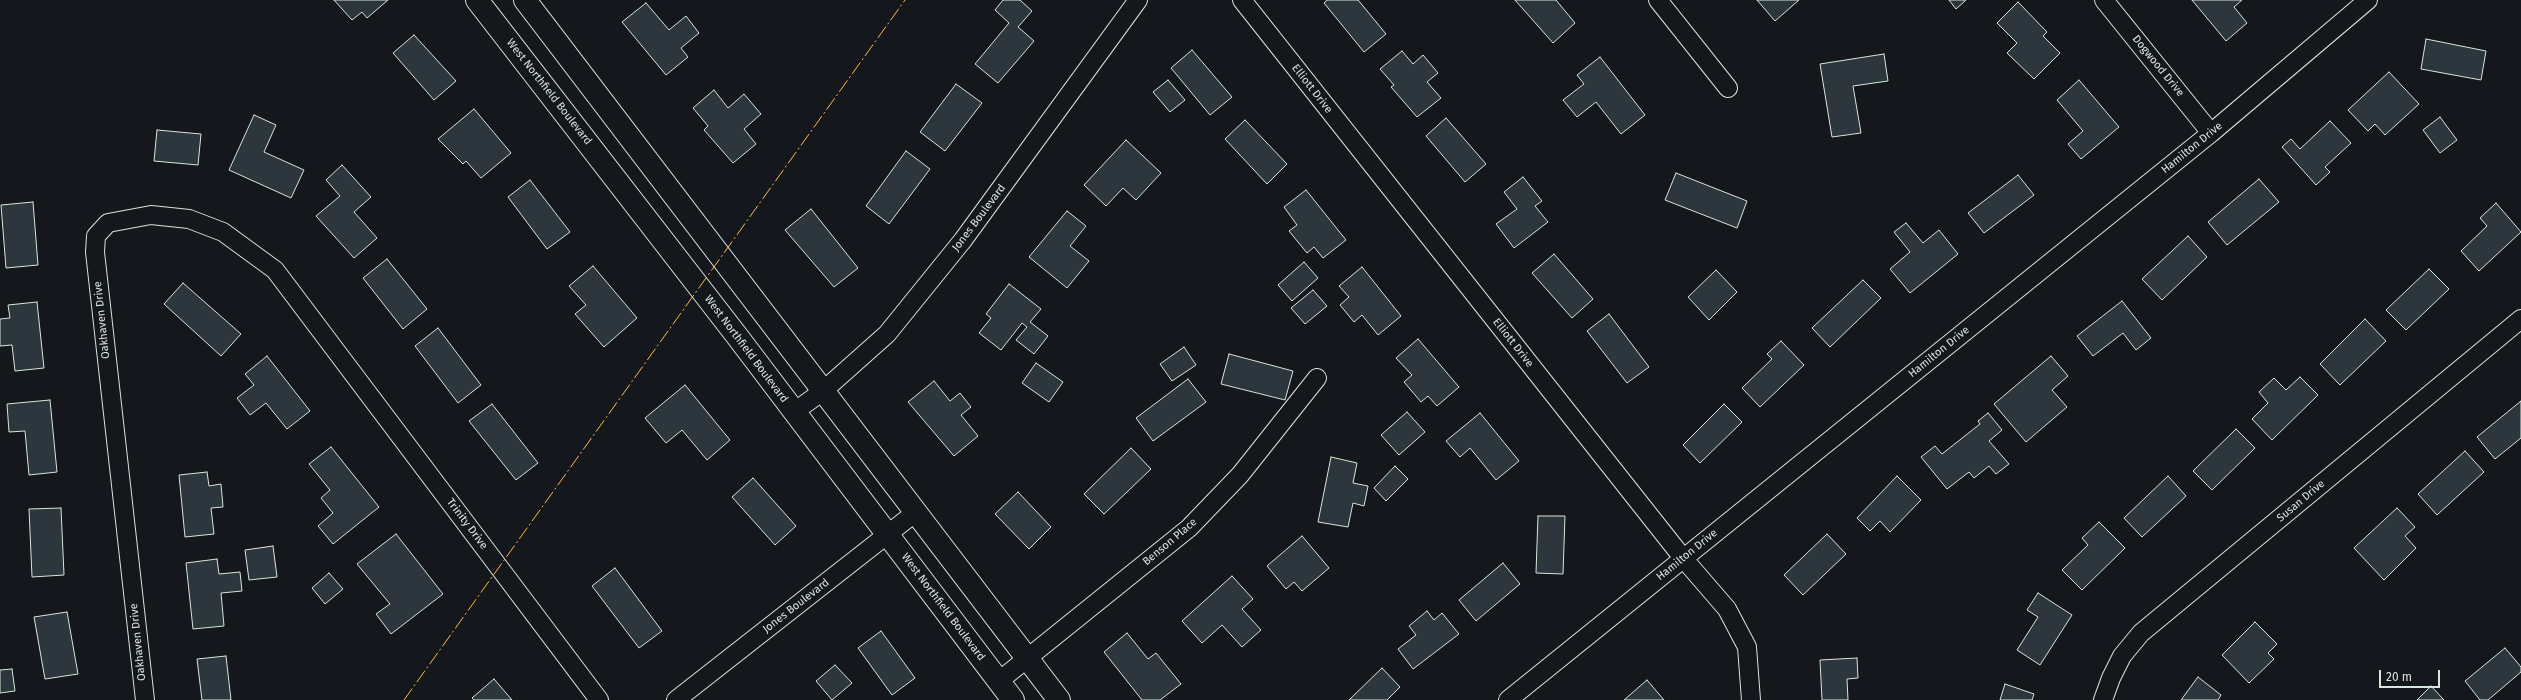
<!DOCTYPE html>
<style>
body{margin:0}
#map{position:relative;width:2521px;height:700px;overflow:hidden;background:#14181c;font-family:"Fira Sans",sans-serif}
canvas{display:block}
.scale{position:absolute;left:2379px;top:670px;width:61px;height:18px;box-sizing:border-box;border:2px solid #d8e6dc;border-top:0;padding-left:5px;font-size:12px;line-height:14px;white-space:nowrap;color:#d8e6dc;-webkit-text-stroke:3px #14181c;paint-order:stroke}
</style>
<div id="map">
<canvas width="2521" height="700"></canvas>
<div class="scale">20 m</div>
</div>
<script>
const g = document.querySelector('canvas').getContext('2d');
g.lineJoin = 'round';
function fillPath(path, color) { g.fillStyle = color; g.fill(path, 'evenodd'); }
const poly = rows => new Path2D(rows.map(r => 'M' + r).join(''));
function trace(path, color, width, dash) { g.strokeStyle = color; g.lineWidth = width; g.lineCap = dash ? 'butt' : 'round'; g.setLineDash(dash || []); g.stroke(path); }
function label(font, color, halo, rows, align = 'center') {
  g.font = font + ' "Fira Sans",sans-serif'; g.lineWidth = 3; g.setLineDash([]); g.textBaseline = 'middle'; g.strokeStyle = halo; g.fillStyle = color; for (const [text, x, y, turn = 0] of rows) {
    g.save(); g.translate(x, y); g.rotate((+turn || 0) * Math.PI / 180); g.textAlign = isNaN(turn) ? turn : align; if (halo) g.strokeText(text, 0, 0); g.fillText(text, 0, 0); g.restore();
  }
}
const building = poly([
 [334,0,388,0,367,18,362,12,352,20,334,0],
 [1003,0,1020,0,1032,11,1018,27,1034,41,998,83,975,64,1009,23,995,10,1003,0],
 [1327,0,1358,0,1386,34,1364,52,1324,3,1327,0],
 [1515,0,1556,0,1575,23,1553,43,1515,0],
 [1757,0,1799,0,1775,21,1757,0],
 [1949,0,1966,0,1956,9,1949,0],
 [2192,0,2242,0,2234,7,2247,23,2226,41,2192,0],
 [2018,2,2047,32,2043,36,2060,53,2034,79,2007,53,2017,43,1997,23,2018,2],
 [646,3,669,30,686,16,699,33,681,48,688,57,666,75,622,22,646,3],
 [414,35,456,81,434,100,393,53,414,35],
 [2426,39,2486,51,2481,80,2421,69,2426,39],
 [1192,50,1232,97,1210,115,1171,68,1192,50],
 [1402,51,1413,64,1423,55,1438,73,1427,82,1441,98,1417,117,1391,87,1394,85,1380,69,1402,51],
 [1884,54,1888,81,1853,86,1861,133,1832,137,1820,64,1884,54],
 [1600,57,1645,115,1621,134,1596,102,1577,117,1563,100,1584,84,1577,75,1600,57],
 [2389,72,2419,104,2385,135,2375,124,2368,131,2348,110,2389,72],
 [1168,80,1185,100,1170,112,1153,92,1168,80],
 [2079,80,2119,127,2081,159,2068,144,2083,131,2057,100,2079,80],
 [956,84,982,103,945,151,920,132,956,84],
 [714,90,728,108,744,94,761,114,744,129,756,144,733,163,704,130,708,126,693,108,714,90],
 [474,109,511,153,481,178,466,161,463,164,438,139,474,109],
 [254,115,276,125,264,152,304,170,291,198,229,170,254,115],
 [2440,117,2457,140,2440,153,2423,130,2440,117],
 [1446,118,1486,164,1465,182,1426,136,1446,118],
 [1245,120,1287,164,1267,184,1225,139,1245,120],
 [2330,121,2351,143,2325,167,2330,172,2316,185,2282,147,2291,139,2300,149,2330,121],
 [157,130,201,134,198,165,154,161,157,130],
 [1126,140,1161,173,1136,200,1123,188,1106,206,1084,185,1126,140],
 [906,151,930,169,889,224,866,206,906,151],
 [342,165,371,197,354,212,377,238,354,258,316,216,340,196,326,180,342,165],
 [1676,173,1747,201,1737,228,1665,200,1676,173],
 [2018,175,2034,195,1984,233,1968,213,2018,175],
 [1523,177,1542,201,1535,206,1548,222,1514,248,1496,224,1517,209,1504,192,1523,177],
 [2259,179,2279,202,2227,245,2208,222,2259,179],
 [530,180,570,232,547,249,508,197,530,180],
 [1306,190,1346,240,1323,258,1314,247,1307,253,1289,231,1297,225,1284,207,1306,190],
 [33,202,38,265,6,268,1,205,33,202],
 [2496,203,2521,232,2479,271,2461,251,2487,226,2480,218,2496,203],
 [811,209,858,268,834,287,785,230,811,209],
 [1067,211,1086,226,1070,246,1089,261,1067,288,1029,257,1067,211],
 [1906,223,1923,243,1939,230,1958,254,1910,293,1890,269,1910,252,1894,232,1906,223],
 [2188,236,2207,257,2162,300,2142,279,2188,236],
 [1554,254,1593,299,1572,318,1532,273,1554,254],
 [387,259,427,309,403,329,363,278,387,259],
 [1304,262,1318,278,1292,301,1278,285,1304,262],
 [593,266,637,318,604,347,575,314,586,305,569,286,593,266],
 [1362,267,1401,316,1378,335,1362,315,1354,322,1340,305,1349,297,1339,286,1362,267],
 [2429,269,2449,289,2406,330,2386,310,2429,269],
 [1716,270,1737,292,1709,320,1688,297,1716,270],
 [1863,280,1881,298,1830,347,1812,328,1863,280],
 [183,283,241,334,221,356,164,304,183,283],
 [1009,284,1041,309,1030,322,1048,336,1034,354,1016,340,1027,327,1022,323,1001,350,979,333,991,318,986,314,1009,284],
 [1313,290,1327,306,1305,324,1291,308,1313,290],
 [2122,301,2151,338,2136,350,2123,333,2093,356,2077,336,2122,301],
 [37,302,44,368,15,371,12,345,0,346,0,319,10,318,8,305,37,302],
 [1609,314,1649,367,1627,383,1587,331,1609,314],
 [2365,319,2386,341,2340,385,2320,364,2365,319],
 [438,328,481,385,458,403,415,346,438,328],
 [1418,339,1459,387,1437,406,1428,396,1421,402,1404,382,1412,375,1396,358,1418,339],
 [1781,341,1804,365,1760,407,1742,388,1772,359,1767,354,1781,341],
 [1184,347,1196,365,1172,381,1160,364,1184,347],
 [1229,354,1293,371,1285,400,1221,384,1229,354],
 [267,356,310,411,287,429,266,403,250,415,237,398,254,385,245,374,267,356],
 [2051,356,2068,376,2052,390,2067,407,2026,442,1994,404,2051,356],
 [1036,363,1063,382,1049,402,1022,383,1036,363],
 [2300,377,2318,395,2272,440,2252,419,2268,403,2259,392,2274,378,2286,390,2300,377],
 [1188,379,1206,402,1153,441,1136,418,1188,379],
 [934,381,950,401,960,393,971,407,961,415,978,436,954,456,908,402,934,381],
 [685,385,730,440,707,460,682,430,666,443,645,418,685,385],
 [50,400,57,472,29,475,25,431,9,432,7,404,50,400],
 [2521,401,2521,438,2495,459,2477,437,2521,401],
 [492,404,538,463,516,480,469,421,492,404],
 [1724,404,1742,422,1700,463,1683,445,1724,404],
 [1407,412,1425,432,1399,455,1381,435,1407,412],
 [1480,413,1519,461,1496,480,1470,448,1460,457,1446,441,1480,413],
 [1988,413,2002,430,1989,441,2009,464,1996,474,1989,466,1974,478,1969,472,1947,489,1921,457,1935,446,1942,454,1980,424,1978,421,1988,413],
 [2236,429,2255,448,2212,490,2193,471,2236,429],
 [331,447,379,507,333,544,318,526,333,513,321,498,330,490,309,464,331,447],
 [1131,448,1151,469,1104,514,1084,494,1131,448],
 [2465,451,2484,472,2437,515,2418,494,2465,451],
 [1331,457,1357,463,1353,483,1368,486,1364,506,1353,503,1348,527,1318,522,1331,457],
 [1395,466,1408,479,1386,501,1374,488,1395,466],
 [207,472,209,486,221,484,223,507,211,508,214,534,185,537,179,475,207,472],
 [1897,476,1921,500,1890,532,1880,521,1870,531,1857,518,1897,476],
 [2168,476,2186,496,2142,537,2124,518,2168,476],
 [753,478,796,526,775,545,732,497,753,478],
 [1018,492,1051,527,1029,549,995,514,1018,492],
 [61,508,64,575,32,577,29,509,61,508],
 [2397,508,2415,527,2405,536,2416,548,2384,580,2354,548,2397,508],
 [1538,516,1565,516,1563,574,1536,573,1538,516],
 [2099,522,2125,548,2082,590,2062,570,2088,545,2082,538,2099,522],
 [396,534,443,594,391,634,376,614,390,604,357,564,396,534],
 [1827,534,1846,554,1803,595,1784,575,1827,534],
 [1302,536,1329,568,1302,591,1294,582,1286,589,1267,566,1302,536],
 [273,546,277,577,249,580,245,550,273,546],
 [217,559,219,574,240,572,242,591,221,593,224,626,193,629,186,563,217,559],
 [1503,563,1520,584,1476,621,1459,600,1503,563],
 [615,568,662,631,639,648,592,586,615,568],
 [329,573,343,589,325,604,312,588,329,573],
 [1232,576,1253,599,1242,609,1261,630,1242,647,1222,625,1202,643,1182,621,1232,576],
 [2038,593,2072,615,2040,665,2017,650,2038,617,2027,610,2038,593],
 [1427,611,1434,620,1442,613,1459,634,1413,669,1398,649,1416,635,1409,626,1427,611],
 [67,612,78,674,45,679,34,617,67,612],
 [2255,622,2277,644,2268,653,2274,659,2249,683,2222,655,2255,622],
 [881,631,915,678,892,695,858,648,881,631],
 [1127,633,1148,659,1156,653,1181,684,1160,700,1142,700,1104,652,1127,633],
 [2505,648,2521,667,2521,672,2488,700,2480,700,2465,681,2505,648],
 [226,656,231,700,202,700,197,659,226,656],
 [1857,658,1858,678,1847,679,1848,700,1822,700,1820,660,1857,658],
 [835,665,852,683,832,700,816,681,835,665],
 [1382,668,1400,687,1387,700,1349,700,1382,668],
 [12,669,15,691,0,693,0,670,12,669],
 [2198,677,2221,695,2218,700,2181,700,2198,677],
 [494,679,512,700,474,700,472,698,494,679],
 [1647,680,1664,700,1624,700,1647,680],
 [2005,684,2034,694,2032,700,2000,700,2005,684],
 [2431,686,2444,700,2417,700,2431,686]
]);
fillPath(building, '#2c363c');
trace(building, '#d8e6dc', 1);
const street = poly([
 [1242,0,1683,558,1727,609,1747,647,1751,700],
 [1658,0,1728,88],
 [2104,0,2211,133],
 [794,412,823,391,887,334,963,240,1138,0],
 [999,681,1189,528,1240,475,1317,378],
 [145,700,95,252,96,236,108,223,151,215,189,219,223,232,275,270,599,700],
 [676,700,916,512],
 [1508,700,2211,133,2368,0],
 [2103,700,2111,678,2122,656,2141,633,2521,319]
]);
const secondary = poly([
 [477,0,737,336,1013,700],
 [525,0,1059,700]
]);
trace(street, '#d8e6dc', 20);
trace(secondary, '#d8e6dc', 24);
trace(street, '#14181c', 18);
trace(secondary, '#14181c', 22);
trace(poly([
 [404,700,905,0]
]), '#ffb74d', 1, [14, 3, 2, 3]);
label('11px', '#d8e6dc', '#14181c', [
 ["Dogwood Drive",2158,66,51],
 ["Elliott Drive",1312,89,52],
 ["West Northfield Boulevard",549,92,52],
 ["Hamilton Drive",2192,148,-39],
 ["Jones Boulevard",979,218,-53],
 ["Oakhaven Drive",102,320,-96],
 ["Elliott Drive",1513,343,52],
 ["West Northfield Boulevard",746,349,53],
 ["Hamilton Drive",1939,352,-39],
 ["Susan Drive",2301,501,-40],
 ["Trinity Drive",467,524,53],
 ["Benson Place",1170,542,-40],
 ["Hamilton Drive",1687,555,-39],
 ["Jones Boulevard",796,606,-38],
 ["West Northfield Boulevard",943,607,53],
 ["Oakhaven Drive",138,642,-96]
]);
</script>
